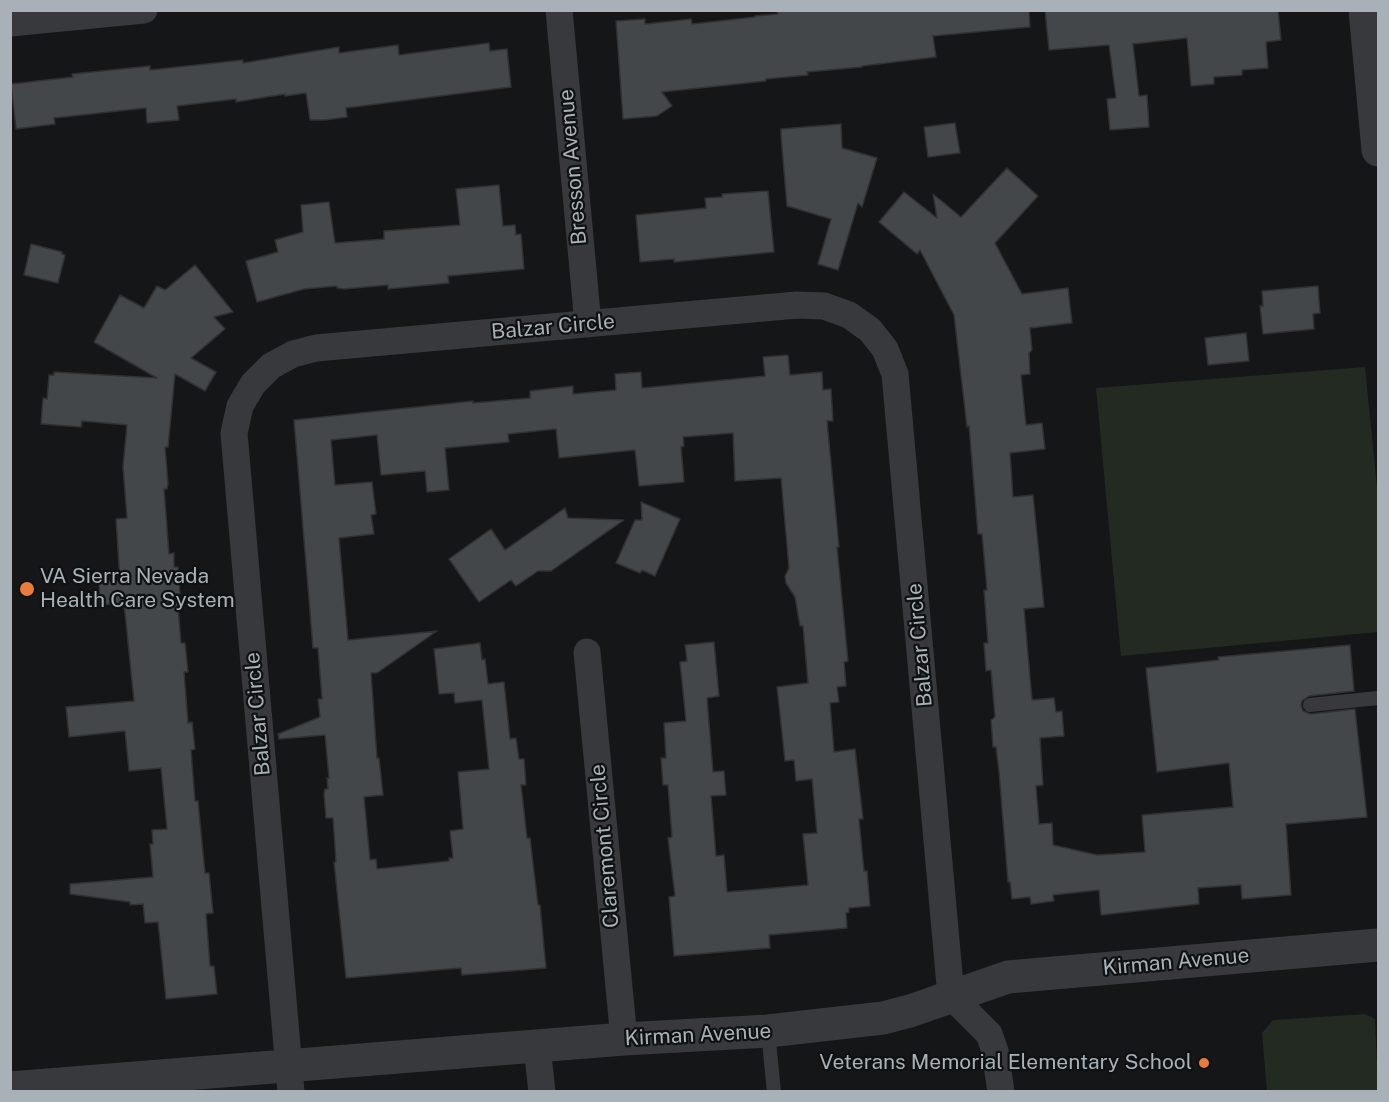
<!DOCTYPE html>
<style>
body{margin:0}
#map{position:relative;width:1389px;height:1102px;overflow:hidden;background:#151617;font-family:"Public Sans",sans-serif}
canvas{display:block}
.frame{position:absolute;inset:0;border:12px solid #a8b1b7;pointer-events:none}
</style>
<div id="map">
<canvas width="1389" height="1102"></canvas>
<div class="frame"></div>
</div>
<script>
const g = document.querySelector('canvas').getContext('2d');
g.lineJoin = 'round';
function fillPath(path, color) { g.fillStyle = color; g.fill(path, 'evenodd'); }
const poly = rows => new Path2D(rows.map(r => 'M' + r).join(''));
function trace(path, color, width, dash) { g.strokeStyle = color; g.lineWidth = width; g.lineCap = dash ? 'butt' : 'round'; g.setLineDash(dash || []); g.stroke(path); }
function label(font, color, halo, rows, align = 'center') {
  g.font = font + ' "Public Sans",sans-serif'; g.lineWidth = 4.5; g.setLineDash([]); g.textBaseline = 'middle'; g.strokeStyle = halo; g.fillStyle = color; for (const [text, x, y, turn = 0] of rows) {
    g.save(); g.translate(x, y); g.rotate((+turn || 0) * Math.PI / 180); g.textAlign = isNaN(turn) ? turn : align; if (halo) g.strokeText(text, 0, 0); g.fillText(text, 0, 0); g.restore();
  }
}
fillPath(poly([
 [1365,367,1378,498,1378,632,1121,656,1096,388],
 [1365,1014,1375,1019,1378,1091,1267,1091,1262,1033,1273,1020]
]), '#232a22');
const building = poly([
 [777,10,1029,10,1030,27,933,36,936,57,862,66,862,67,807,72,808,75,766,79,766,81,662,92,672,106,657,116,623,119,616,21,645,19,645,24,691,19,692,24,755,17,755,16,778,14,777,10],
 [1045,10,1278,10,1281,40,1266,42,1268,68,1242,70,1242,75,1214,77,1214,84,1191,86,1187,38,1133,44,1139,96,1147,95,1149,127,1110,130,1107,99,1116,98,1109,45,1049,50,1045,10],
 [489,43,490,51,507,49,511,87,346,108,347,117,325,120,310,120,306,93,285,96,285,94,236,102,236,99,177,106,179,120,147,123,146,108,54,118,55,124,16,129,11,84,73,77,72,74,150,66,150,70,243,60,243,63,339,47,339,53,398,45,399,55,489,43],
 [955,123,960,153,928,157,924,127,955,123],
 [841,124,842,148,877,158,862,207,858,203,838,270,818,264,831,219,787,206,781,136,781,129,841,124],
 [1007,168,1038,196,995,243,1022,294,1068,288,1072,323,1030,328,1032,350,1029,353,1030,374,1021,375,1026,425,1042,423,1045,449,1010,453,1013,497,1033,495,1038,544,1044,607,1024,609,1032,700,1054,698,1056,712,1062,711,1064,736,1040,738,1043,785,1036,786,1039,824,1052,823,1053,845,1097,855,1145,852,1142,815,1233,807,1229,763,1157,772,1146,668,1219,660,1218,657,1350,645,1354,691,1309,696,1302,701,1301,705,1303,711,1310,714,1355,709,1367,817,1286,824,1291,895,1242,899,1241,885,1198,888,1199,904,1101,915,1099,890,1053,895,1054,901,1031,904,1030,897,1012,899,1010,882,1008,882,999,772,996,747,993,747,991,720,995,717,991,670,986,671,984,643,988,643,984,590,987,590,982,534,978,534,969,426,967,427,954,315,920,250,917,254,879,222,904,192,937,218,933,194,961,217,1007,168],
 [499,185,503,226,515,225,516,235,521,234,524,269,448,276,449,283,388,289,388,285,344,289,337,288,337,286,304,289,257,302,246,261,278,252,275,240,303,232,301,205,329,202,335,243,384,239,384,231,460,225,456,189,499,185],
 [768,191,774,252,674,262,674,259,640,262,636,215,706,208,705,198,722,197,722,194,768,191],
 [31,244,62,252,62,254,65,255,58,283,24,275,31,244],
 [195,265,233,312,214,317,225,329,191,358,216,372,205,391,175,374,168,447,165,447,168,484,167,489,164,489,169,554,174,553,174,567,178,567,180,594,177,594,181,643,185,643,188,672,184,672,188,723,192,722,195,749,191,750,195,801,198,801,205,873,209,873,213,913,206,914,210,966,214,966,217,994,166,999,158,922,145,923,143,904,130,905,130,902,70,894,70,884,153,877,150,844,153,844,152,830,167,829,161,768,129,771,125,731,69,737,66,707,134,701,124,603,100,605,99,582,120,581,116,519,127,518,123,467,127,425,82,421,81,427,41,424,43,398,47,399,49,375,54,375,54,372,157,378,94,342,120,295,144,308,157,286,165,290,195,265],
 [1318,286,1320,313,1313,314,1314,329,1263,334,1260,306,1263,306,1262,291,1318,286],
 [1246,333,1249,361,1208,365,1205,338,1246,333],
 [788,355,790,375,822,372,823,390,831,389,833,421,827,421,839,547,837,547,848,661,844,662,846,686,837,687,839,702,830,703,834,752,855,749,863,819,859,819,864,871,867,871,870,906,849,908,849,912,846,913,847,928,769,935,770,948,674,956,669,897,675,896,668,838,672,837,668,785,663,785,661,758,666,758,664,723,686,721,680,662,687,661,685,645,714,642,719,696,707,698,713,772,724,771,726,795,711,796,716,856,724,855,727,892,808,885,803,834,817,833,812,779,796,781,794,760,785,761,777,687,808,683,803,626,800,626,795,597,786,583,785,576,789,568,781,478,735,481,733,433,683,437,684,446,681,447,684,482,639,486,635,450,559,458,556,429,508,434,509,442,445,448,449,490,427,492,425,471,381,475,377,435,331,440,335,485,372,482,376,514,371,515,374,534,339,538,348,640,437,631,377,673,371,673,377,758,379,758,383,795,364,797,370,860,376,859,377,869,449,861,449,858,453,858,450,831,463,829,458,772,489,769,482,700,455,703,454,693,439,694,434,649,480,643,482,660,485,659,488,684,504,682,510,739,516,738,519,759,524,759,526,785,521,785,527,838,530,838,538,905,540,905,546,968,462,975,461,968,346,978,334,862,336,862,333,818,326,818,324,794,325,789,328,789,327,778,329,778,325,735,279,739,278,734,320,717,318,699,322,699,318,648,313,648,294,420,473,401,473,403,530,398,530,391,573,386,573,394,616,390,615,374,641,372,642,388,765,376,763,357,788,355],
 [641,502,680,519,655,576,642,570,640,573,616,563,635,520,642,520,641,502],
 [565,508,568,518,624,520,551,571,538,571,516,586,511,580,479,602,449,559,491,529,505,550,565,508]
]);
fillPath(building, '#44474a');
trace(building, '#303133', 1.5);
trace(poly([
 [1310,705,1378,698],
 [768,1031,774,1092]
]), '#37393c', 14);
trace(poly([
 [559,10,588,324],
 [10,23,144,10],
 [587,652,624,1039],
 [537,1047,542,1092],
 [291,1092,234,433,240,406,253,384,271,366,293,354,316,348,797,305,824,306,849,315,870,330,885,349,895,374,951,996,989,1034,995,1051,1001,1092]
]), '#37393c', 27);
trace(poly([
 [1365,10,1378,150],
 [10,1088,624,1039,768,1031,883,1018,910,1011,1008,977,1378,945]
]), '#37393c', 33);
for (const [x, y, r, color] of [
 [27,589,8,"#e97c3c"],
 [1204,1063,6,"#e97c3c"]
]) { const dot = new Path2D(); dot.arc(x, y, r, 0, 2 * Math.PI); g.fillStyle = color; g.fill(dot); trace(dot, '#101112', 2); }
label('21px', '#a8b1b7', '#101112', [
 ["Bresson Avenue",573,167,-95],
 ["Balzar Circle",553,327,-5],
 ["Balzar Circle",920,645,-95],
 ["Balzar Circle",258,714,-95],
 ["Claremont Circle",605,846,-95],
 ["Kirman Avenue",1176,962,-5],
 ["Kirman Avenue",698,1035,-3]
]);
label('21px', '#a8b1b7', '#101112', [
 ["VA Sierra Nevada",40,577],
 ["Health Care System",40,601],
 ["Veterans Memorial Elementary School",1192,1063,"right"]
], 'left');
</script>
